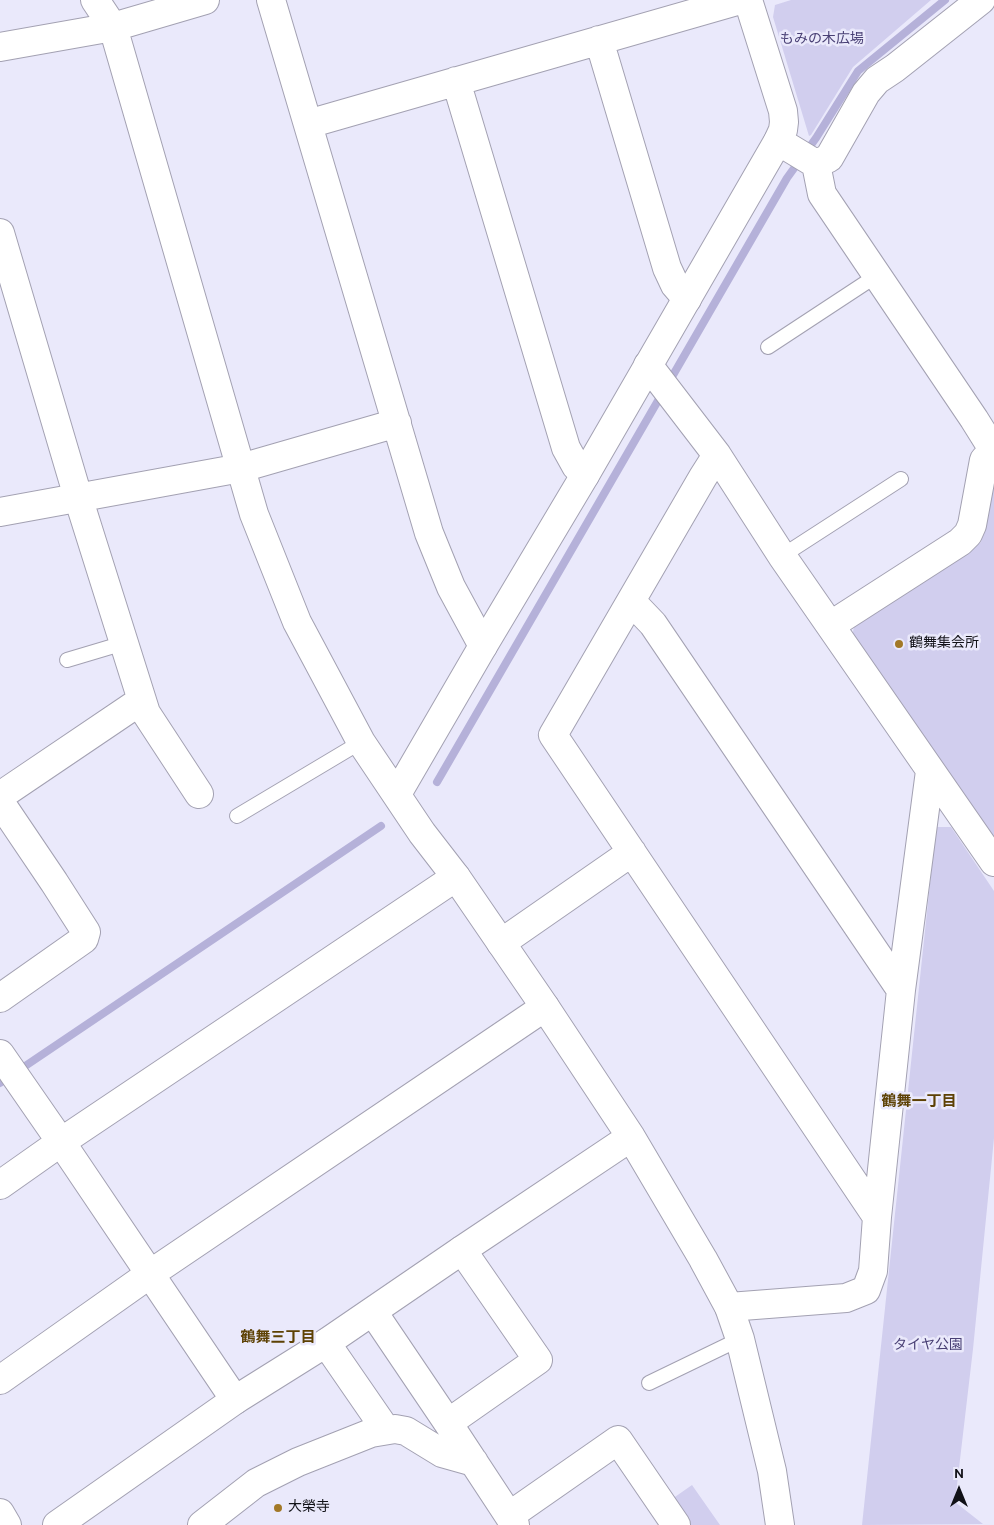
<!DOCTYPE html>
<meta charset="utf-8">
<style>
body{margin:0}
#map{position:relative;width:994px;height:1525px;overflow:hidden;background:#eae9fb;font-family:Overpass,sans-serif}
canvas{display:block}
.north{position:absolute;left:934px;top:1465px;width:50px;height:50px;-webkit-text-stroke:4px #eae9fb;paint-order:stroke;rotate:0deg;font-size:14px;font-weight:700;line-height:20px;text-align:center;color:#111117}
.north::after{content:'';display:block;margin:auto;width:18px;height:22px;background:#111117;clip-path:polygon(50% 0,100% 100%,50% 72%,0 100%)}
</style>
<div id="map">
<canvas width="994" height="1525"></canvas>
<div class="north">N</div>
</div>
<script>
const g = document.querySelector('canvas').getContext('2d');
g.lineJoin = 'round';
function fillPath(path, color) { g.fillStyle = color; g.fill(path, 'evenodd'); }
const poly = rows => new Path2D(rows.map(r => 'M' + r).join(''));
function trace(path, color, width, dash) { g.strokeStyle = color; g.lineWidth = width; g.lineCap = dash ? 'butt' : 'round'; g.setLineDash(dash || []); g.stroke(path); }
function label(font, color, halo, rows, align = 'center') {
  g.font = font + ' Overpass,"Noto Sans JP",sans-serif'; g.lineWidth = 5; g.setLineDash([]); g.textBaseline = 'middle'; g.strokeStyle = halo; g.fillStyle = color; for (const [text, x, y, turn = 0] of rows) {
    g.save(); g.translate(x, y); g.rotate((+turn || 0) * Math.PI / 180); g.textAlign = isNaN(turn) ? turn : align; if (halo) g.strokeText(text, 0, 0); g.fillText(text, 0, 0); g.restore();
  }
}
fillPath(poly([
 [791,0,931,0,853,67,811,135,809,136,773,17,775,5],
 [992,485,994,485,994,846,852,638,854,626,981,542],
 [936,827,951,827,994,891,994,1138,973,1349,955,1502,983,1524,862,1525],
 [692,1485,720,1525,689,1525,672,1499]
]), '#d1ceee');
trace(poly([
 [669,382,787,178,816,138,858,71,945,0],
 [437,782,663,392],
 [0,1083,381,826]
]), '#b5b1d9', 8);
const lane = poly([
 [768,347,876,276],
 [782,556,901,479],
 [67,660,124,643],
 [237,816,361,742],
 [649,1383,740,1339]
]);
const street = poly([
 [271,0,429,533,451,587,483,646],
 [599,40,667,268,675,285,687,299],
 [456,81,566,448,576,466,585,475],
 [308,124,740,0],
 [778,141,816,164,822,194,974,419,994,451],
 [816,164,829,158,866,93,877,80,895,68,981,0],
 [0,233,78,497,146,713,199,794],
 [648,365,717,455,782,556,994,862],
 [717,455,703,477,553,735,877,1217],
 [0,512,241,468,397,423],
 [631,601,653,624,901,990],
 [831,625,960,542,968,534,972,525,984,460,994,450],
 [0,796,142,700],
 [0,802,54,882,86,932,84,939,0,998],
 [501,943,632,852],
 [0,1054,61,1142,235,1400],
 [0,1185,61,1142,456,877],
 [729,1307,846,1298,866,1290,873,1271,877,1217,901,990,930,771],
 [373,1312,448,1423,515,1525],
 [326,1343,386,1430],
 [0,1380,150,1274,545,1007],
 [448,1423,538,1360,462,1250],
 [0,1513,7,1525],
 [509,1516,618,1440,676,1525],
 [202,1525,256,1483,298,1462,371,1433,395,1429,406,1431,442,1453,474,1462]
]);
const secondary = poly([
 [95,0,113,27,254,514,297,622,361,742,422,833,456,877,545,1007,631,1137,703,1259,729,1307,740,1339,772,1471,780,1525],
 [0,47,113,27,205,0],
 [397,794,483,646,585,475,778,141,783,130,784,122,783,111,748,0],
 [57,1525,235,1400,326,1343,462,1250,631,1137]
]);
trace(lane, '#a3a1b2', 16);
trace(street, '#a3a1b2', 30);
trace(secondary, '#a3a1b2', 30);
trace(lane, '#fff', 14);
trace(street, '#fff', 28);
trace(secondary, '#fff', 28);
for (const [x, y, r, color] of [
 [899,644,5,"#a27827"],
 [278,1508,5,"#a27827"]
]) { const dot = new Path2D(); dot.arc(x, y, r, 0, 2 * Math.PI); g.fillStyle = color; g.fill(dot); trace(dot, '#eae9fb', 2); }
label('14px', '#494075', '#eae9fb', [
 ["もみの木広場",822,40],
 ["タイヤ公園",928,1346]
]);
label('14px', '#111117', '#eae9fb', [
 ["鶴舞集会所",909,644],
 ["大榮寺",288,1508]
], 'left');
label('bold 15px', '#5d4104', '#eae9fb', [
 ["鶴舞一丁目",919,1103],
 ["鶴舞三丁目",278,1339]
]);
</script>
